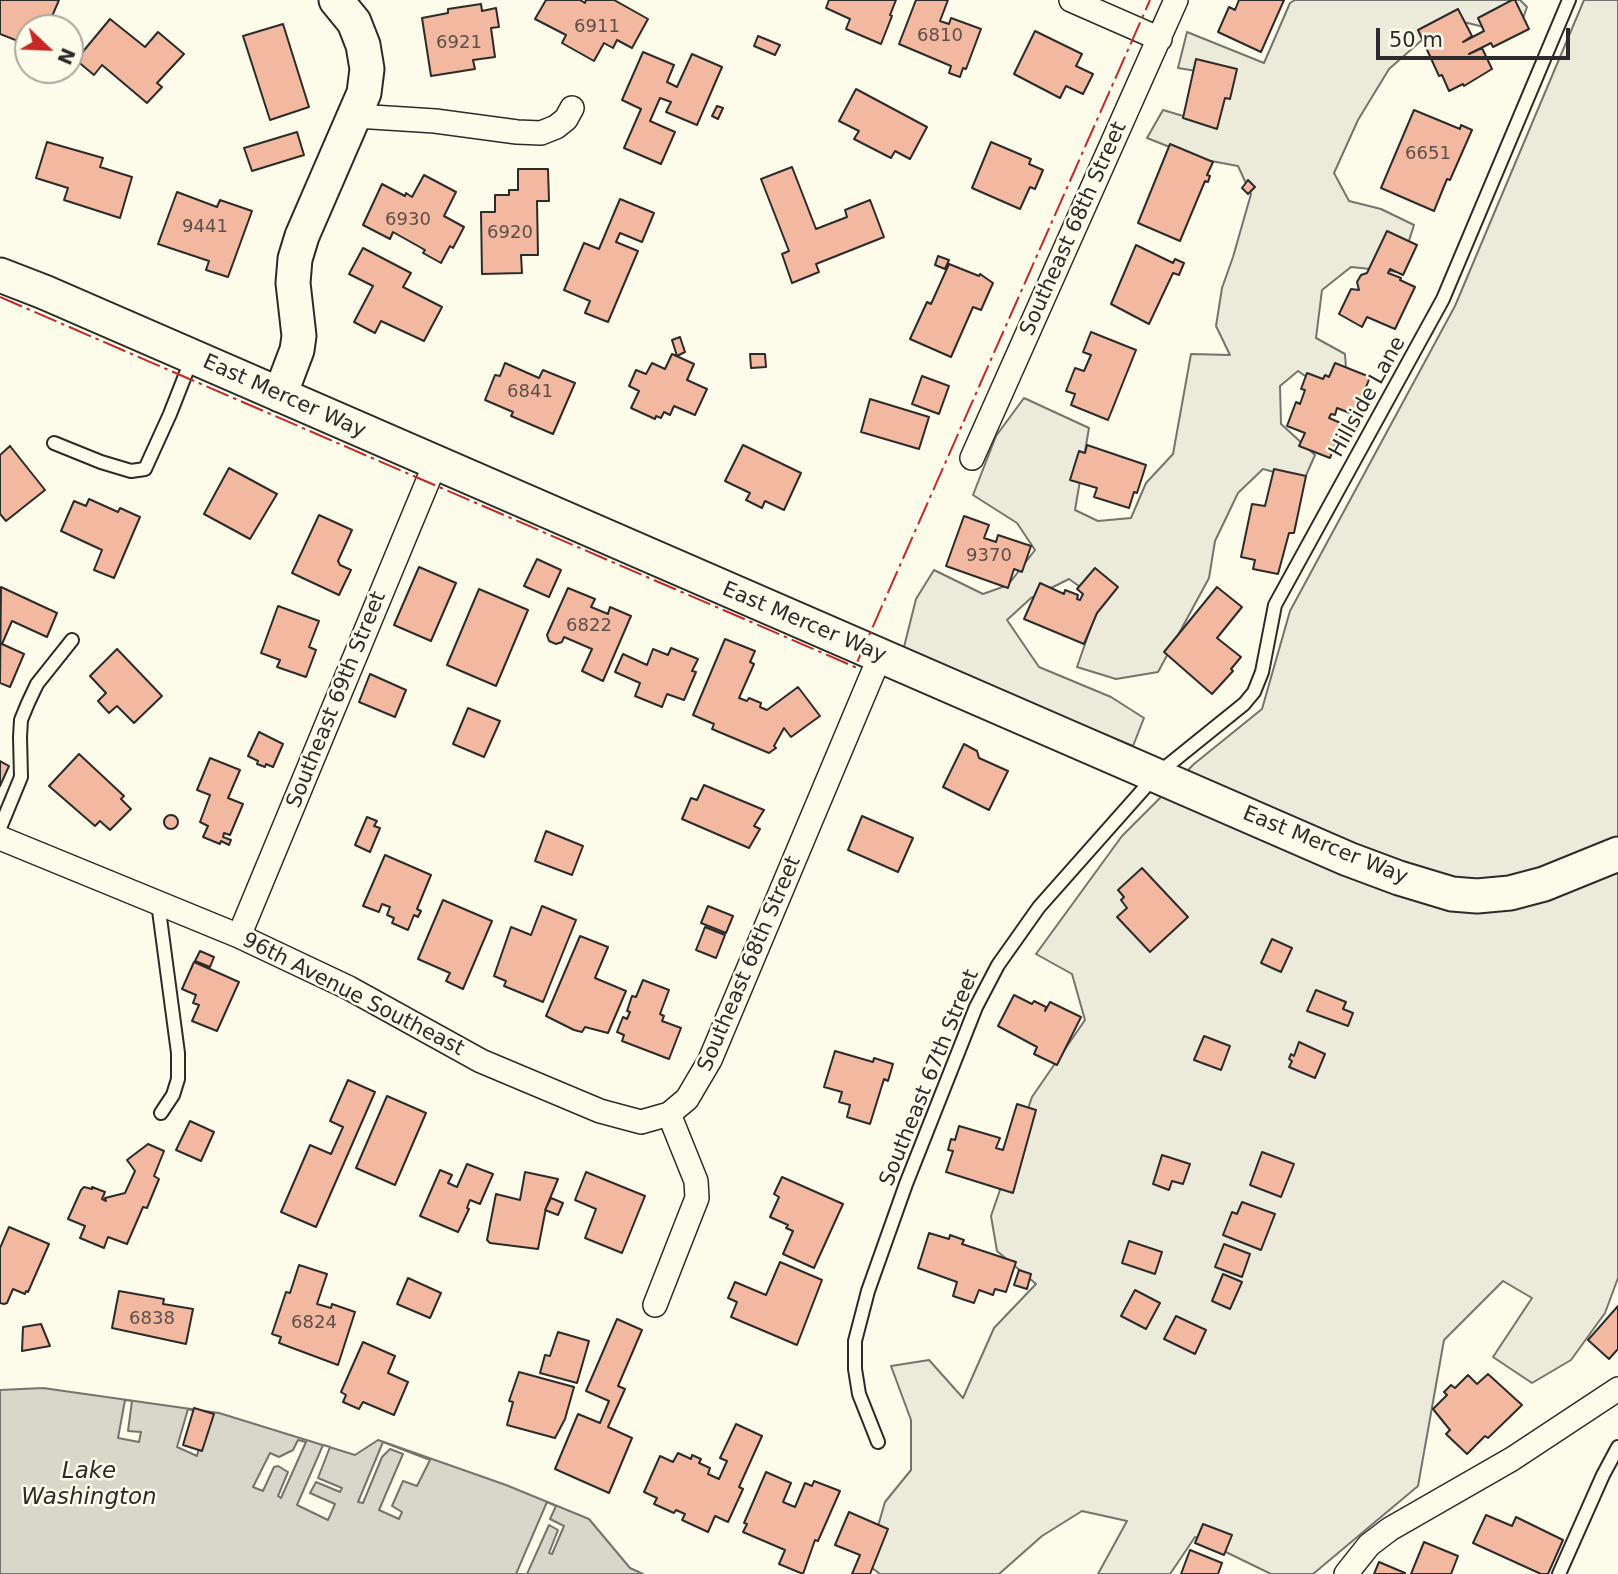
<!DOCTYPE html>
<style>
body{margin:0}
#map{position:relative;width:1618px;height:1574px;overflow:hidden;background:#fdfbea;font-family:"DejaVu Sans",sans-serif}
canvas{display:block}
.north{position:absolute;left:14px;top:14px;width:70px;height:70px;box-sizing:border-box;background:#fdfbea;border:2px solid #a9a89e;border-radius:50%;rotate:113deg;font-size:19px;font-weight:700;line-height:28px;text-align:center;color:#2b2b2b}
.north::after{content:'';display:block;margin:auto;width:24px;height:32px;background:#c62828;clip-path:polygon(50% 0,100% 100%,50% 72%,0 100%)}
.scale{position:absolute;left:1376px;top:28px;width:194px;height:32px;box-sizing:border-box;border:4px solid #2b2b2b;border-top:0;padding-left:9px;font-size:21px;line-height:24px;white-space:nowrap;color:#2b2b2b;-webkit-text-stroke:5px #fdfbea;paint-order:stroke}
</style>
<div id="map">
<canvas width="1618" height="1574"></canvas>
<div class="north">N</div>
<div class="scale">50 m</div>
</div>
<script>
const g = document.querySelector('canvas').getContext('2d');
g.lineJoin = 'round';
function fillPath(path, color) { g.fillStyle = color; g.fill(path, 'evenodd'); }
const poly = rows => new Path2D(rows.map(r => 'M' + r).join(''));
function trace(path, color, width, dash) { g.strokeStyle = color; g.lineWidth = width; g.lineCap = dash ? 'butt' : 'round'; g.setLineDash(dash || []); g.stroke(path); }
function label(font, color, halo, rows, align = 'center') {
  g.font = font + ' "DejaVu Sans",sans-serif'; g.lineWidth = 5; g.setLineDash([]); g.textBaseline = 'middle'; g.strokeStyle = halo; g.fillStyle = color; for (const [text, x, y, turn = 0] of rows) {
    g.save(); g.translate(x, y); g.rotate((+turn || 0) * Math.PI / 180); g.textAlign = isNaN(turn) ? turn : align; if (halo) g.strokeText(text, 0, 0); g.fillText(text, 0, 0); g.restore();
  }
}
const green = poly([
 [1295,0,1520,0,1527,7,1517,35,1447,18,1389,69,1358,120,1334,173,1349,201,1381,209,1414,225,1399,272,1351,267,1322,290,1316,338,1345,354,1347,383,1331,394,1298,371,1280,386,1281,424,1315,455,1304,480,1263,469,1238,493,1215,541,1209,578,1158,672,1116,679,1077,667,1100,601,1069,579,1031,598,1007,620,1039,667,1111,697,1144,718,1133,746,903,651,916,599,934,570,983,594,1008,585,1035,550,1017,523,973,495,996,436,1024,398,1089,428,1075,510,1098,521,1131,518,1146,483,1173,454,1191,354,1230,355,1216,326,1222,288,1233,257,1251,194,1238,166,1200,159,1147,138,1163,110,1200,121,1215,74,1178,68,1187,32,1264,63,1290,3,1295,0],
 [1584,0,1618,0,1618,1278,1605,1313,1571,1360,1532,1383,1493,1357,1532,1298,1503,1281,1444,1340,1418,1486,1313,1574,1271,1574,1195,1537,1170,1574,1098,1574,1127,1521,1082,1511,1042,1536,999,1574,880,1574,867,1564,885,1502,911,1470,911,1420,891,1366,929,1360,963,1398,994,1328,1036,1284,997,1251,991,1216,1032,1097,1085,1020,1072,974,1036,954,1122,836,1194,764,1262,709,1290,611,1455,306,1584,0]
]);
fillPath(green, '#ecebdb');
trace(green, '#74746e', 2);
const water = poly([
 [43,1388,219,1413,355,1455,378,1440,506,1485,589,1519,630,1568,643,1574,0,1574,0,1390,43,1388]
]);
fillPath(water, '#d8d7c9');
trace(water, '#74746e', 2);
const pier = poly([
 [125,1400,132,1401,128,1431,141,1432,139,1442,118,1438,125,1400],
 [188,1409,207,1415,197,1456,177,1447,188,1409],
 [298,1440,306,1442,281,1498,278,1496,288,1472,278,1466,274,1467,263,1491,253,1487,270,1453,279,1457,293,1450,298,1440],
 [383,1442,430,1460,417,1486,403,1481,392,1506,402,1512,399,1519,379,1510,403,1454,390,1449,382,1457,363,1503,358,1502,383,1442],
 [323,1445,330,1447,318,1478,342,1488,340,1492,316,1482,310,1493,335,1504,328,1520,297,1505,323,1445],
 [547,1502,556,1506,550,1519,564,1526,552,1554,549,1553,558,1530,549,1525,527,1574,516,1574,547,1502]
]);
fillPath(pier, '#fdfbea');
trace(pier, '#74746e', 2);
const building = poly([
 [0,0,59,0,47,28,28,28,28,45,0,34,0,0],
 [546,0,580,0,585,3,586,0,614,0,648,19,632,48,617,40,613,48,604,43,594,61,562,43,566,35,535,19,546,0],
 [829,0,896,0,890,15,892,16,881,44,846,29,850,19,826,8,829,0],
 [916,0,948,0,940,21,949,24,951,18,981,29,966,69,963,68,960,77,949,73,951,66,899,44,916,0],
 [1239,0,1284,0,1261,52,1218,32,1229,7,1235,10,1239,0],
 [1512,0,1515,0,1529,29,1493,47,1491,43,1469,54,1482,48,1492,69,1464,86,1463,84,1449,91,1442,75,1439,76,1418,30,1458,9,1472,36,1463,42,1484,31,1478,18,1512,0],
 [481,4,482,11,496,8,499,27,491,28,495,57,473,60,475,69,431,76,422,18,448,13,448,9,481,4],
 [110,19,145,47,158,32,184,54,157,83,162,87,147,103,102,65,94,75,76,60,110,19],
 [283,24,309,107,270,120,243,36,283,24],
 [1035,31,1082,54,1076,66,1093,74,1083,94,1066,86,1060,98,1014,74,1035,31],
 [758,36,780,45,775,55,754,46,758,36],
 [643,52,674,65,667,82,677,87,692,54,722,67,697,125,666,112,671,102,660,98,650,121,675,132,661,164,624,148,641,109,622,100,643,52],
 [1196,59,1237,69,1230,99,1225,98,1217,129,1183,118,1196,59],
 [856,89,927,127,910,159,895,151,891,158,854,139,859,131,839,121,856,89],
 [717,106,723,108,718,119,712,116,717,106],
 [1414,110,1460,129,1461,125,1472,130,1450,180,1447,179,1434,211,1381,188,1414,110],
 [297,132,304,155,252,171,244,148,297,132],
 [47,142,103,158,100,167,132,177,120,218,64,200,68,188,36,178,47,142],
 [991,142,1031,159,1029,164,1043,170,1035,189,1030,187,1020,209,972,188,991,142],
 [1170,144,1213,162,1207,175,1210,176,1208,182,1205,181,1180,241,1138,223,1170,144],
 [792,167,816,229,847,217,845,210,870,200,884,237,816,264,819,272,792,283,782,254,789,251,761,179,792,167],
 [518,169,548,169,549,201,537,201,538,255,521,255,522,273,482,274,481,212,495,212,495,195,509,195,509,190,518,190,518,169],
 [424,175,456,192,444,216,464,227,453,248,450,246,441,263,423,253,425,250,393,232,390,239,363,225,382,184,405,196,406,193,412,197,424,175],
 [1248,180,1255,187,1248,194,1242,188,1248,180],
 [177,192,217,207,220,200,252,211,228,277,206,270,209,261,158,244,177,192],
 [620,199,654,213,642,242,620,233,616,242,638,251,608,322,585,313,590,301,564,290,584,243,599,249,620,199],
 [1387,231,1417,245,1403,275,1390,269,1388,273,1401,278,1400,280,1415,287,1395,329,1367,317,1362,327,1339,314,1351,289,1359,290,1357,282,1361,275,1367,273,1387,231],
 [1136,245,1173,263,1175,259,1184,263,1179,275,1173,273,1149,324,1111,304,1136,245],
 [363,248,411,273,403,287,442,307,424,341,381,321,375,333,354,322,373,286,349,274,363,248],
 [938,256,949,260,945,269,935,265,938,256],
 [949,264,979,276,980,274,993,283,981,310,973,307,951,357,910,339,927,302,931,304,949,264],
 [1091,332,1136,350,1108,420,1071,405,1075,394,1066,391,1075,368,1084,371,1091,355,1083,352,1091,332],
 [680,337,685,352,677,356,672,340,680,337],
 [672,354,694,364,687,380,707,389,695,415,674,406,670,415,664,412,661,418,656,416,655,419,631,408,639,391,629,386,636,370,646,374,652,363,665,369,672,354],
 [750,354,765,354,766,367,751,368,750,354],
 [505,363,539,378,543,370,575,383,553,434,511,416,513,412,485,400,495,375,500,376,505,363],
 [1335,363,1370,377,1355,415,1337,408,1335,415,1331,414,1329,418,1343,424,1330,458,1299,446,1305,433,1287,426,1296,402,1300,404,1305,390,1301,389,1307,373,1323,379,1325,375,1329,377,1335,363],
 [922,376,949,386,939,414,912,404,922,376],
 [870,399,929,417,919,449,861,432,870,399],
 [743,445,801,473,784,510,765,501,762,508,746,500,750,493,725,481,743,445],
 [1087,445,1146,465,1137,493,1134,492,1129,508,1094,497,1097,488,1070,480,1079,451,1085,453,1087,445],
 [10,446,45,490,6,521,0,514,0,455,10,446],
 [229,468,277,494,250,539,204,514,229,468],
 [1274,469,1306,476,1294,533,1289,533,1278,574,1253,569,1255,560,1241,557,1252,504,1265,506,1274,469],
 [89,499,118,512,120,508,140,517,114,578,94,570,102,550,61,531,74,501,86,506,89,499],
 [319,515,352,530,338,561,340,565,351,570,339,595,292,573,319,515],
 [964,516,989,525,984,538,996,542,998,535,1031,546,1022,572,1014,569,1008,588,946,566,964,516],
 [537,559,561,570,549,597,524,586,537,559],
 [419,567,456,583,431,641,394,625,419,567],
 [1095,568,1118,587,1097,613,1084,644,1024,619,1040,583,1064,594,1065,590,1078,595,1077,599,1080,600,1083,594,1077,589,1095,568],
 [1,587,57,613,47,637,12,621,2,644,24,654,10,687,0,683,1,587],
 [1217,587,1242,607,1217,638,1241,657,1231,669,1233,671,1212,694,1164,652,1217,587],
 [568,588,595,599,591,607,608,614,610,607,631,616,603,681,582,671,592,649,564,637,562,642,556,644,549,641,547,635,568,588],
 [479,589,528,610,496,686,447,665,479,589],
 [278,606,319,621,309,647,316,650,306,677,277,667,280,660,261,653,278,606],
 [725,639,755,651,750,662,754,664,739,698,747,701,749,698,761,703,760,707,767,710,798,687,820,716,791,737,784,728,774,746,776,748,769,753,712,729,714,724,693,715,725,639],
 [671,648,698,659,692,671,696,672,684,700,667,694,662,707,635,696,640,683,615,672,623,654,647,665,653,649,668,655,671,648],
 [117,649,162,696,134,723,117,706,109,713,98,701,106,693,90,676,117,649],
 [370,674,406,690,395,717,359,702,370,674],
 [468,708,500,721,484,757,453,744,468,708],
 [259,732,283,744,273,767,266,764,265,767,257,764,258,761,248,756,259,732],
 [964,744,977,751,979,758,1008,771,989,810,943,787,964,744],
 [79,754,124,796,121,799,131,809,110,830,100,821,95,826,49,786,79,754],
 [210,758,240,770,228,798,243,804,230,835,224,833,223,837,231,840,229,845,221,841,220,844,203,837,208,826,200,822,210,795,197,790,210,758],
 [0,761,9,766,0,786,0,761],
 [704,785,764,810,754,826,760,829,749,848,682,819,691,798,697,800,704,785],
 '164 822a7 7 0 1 1 14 0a7 7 0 1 1-14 0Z',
 [862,816,913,838,898,872,848,850,862,816],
 [367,817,377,821,374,826,380,828,370,852,355,845,367,817],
 [546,831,583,846,572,875,535,861,546,831],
 [385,855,431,875,417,909,421,911,418,917,414,915,408,930,392,923,394,918,387,915,390,907,382,904,379,912,363,906,385,855],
 [1142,868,1188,917,1150,952,1117,917,1127,908,1121,900,1124,897,1118,890,1142,868],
 [443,900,492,921,463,989,446,981,450,973,418,959,443,900],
 [542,906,576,920,543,1002,504,986,506,981,494,976,511,927,531,935,542,906],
 [708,906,733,916,726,933,701,923,708,906],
 [705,927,725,935,716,958,696,950,705,927],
 [580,936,608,947,595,978,626,991,608,1033,585,1027,582,1032,574,1030,546,1016,580,936],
 [1272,939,1292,948,1281,972,1261,963,1272,939],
 [200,951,214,957,210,967,195,961,200,951],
 [194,962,239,982,217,1031,192,1021,199,1005,193,1003,196,995,182,989,194,962],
 [643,980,669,990,660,1014,664,1016,662,1021,681,1028,669,1059,622,1041,624,1035,617,1032,623,1017,627,1019,630,1012,627,1011,632,996,636,997,643,980],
 [1316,990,1346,1002,1343,1009,1353,1013,1348,1026,1307,1011,1316,990],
 [1014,995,1032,1004,1034,1001,1046,1007,1045,1011,1050,1002,1081,1017,1057,1065,1034,1054,1037,1047,998,1026,1014,995],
 [1204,1036,1230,1046,1221,1070,1194,1060,1204,1036],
 [1299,1042,1325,1054,1315,1078,1289,1067,1292,1061,1289,1059,1291,1054,1294,1056,1299,1042],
 [835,1051,873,1062,874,1058,893,1064,888,1081,884,1079,870,1124,847,1117,850,1105,839,1102,842,1092,824,1087,835,1051],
 [348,1080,375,1092,316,1227,281,1212,310,1145,331,1154,343,1127,330,1121,348,1080],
 [387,1096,426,1113,395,1185,356,1168,387,1096],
 [1017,1104,1036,1110,1013,1193,946,1172,953,1151,948,1150,951,1139,955,1140,959,1126,1000,1138,996,1148,1003,1150,1017,1104],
 [190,1121,214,1132,201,1161,176,1150,190,1121],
 [148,1144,164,1151,154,1176,159,1179,147,1208,143,1207,127,1244,108,1237,104,1248,80,1238,85,1226,68,1219,81,1190,84,1187,92,1189,92,1187,105,1192,102,1199,106,1201,105,1198,125,1193,135,1171,127,1160,148,1144],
 [1262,1152,1294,1164,1281,1197,1250,1185,1262,1152],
 [1162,1155,1190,1164,1183,1184,1172,1181,1169,1190,1153,1184,1162,1155],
 [467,1164,493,1174,480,1204,470,1200,467,1208,469,1209,458,1232,420,1216,440,1170,452,1175,448,1183,457,1187,467,1164],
 [525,1172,558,1179,546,1208,538,1249,490,1243,487,1240,496,1194,520,1200,525,1172],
 [586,1172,645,1196,622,1253,585,1238,596,1209,575,1200,586,1172],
 [782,1177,843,1204,814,1268,783,1254,793,1231,786,1228,788,1225,770,1217,779,1197,774,1194,782,1177],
 [551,1198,563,1203,558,1215,545,1210,551,1198],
 [1242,1202,1275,1214,1261,1250,1223,1235,1232,1212,1237,1214,1242,1202],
 [9,1227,49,1244,28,1292,26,1291,25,1294,13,1289,7,1303,4,1304,0,1303,0,1248,9,1227],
 [929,1233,949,1239,950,1235,964,1240,962,1244,1016,1262,1006,1292,995,1289,993,1295,979,1290,974,1303,953,1296,957,1282,918,1268,929,1233],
 [1129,1241,1162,1252,1155,1274,1122,1263,1129,1241],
 [1224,1244,1250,1254,1242,1277,1215,1267,1224,1244],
 [780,1262,822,1280,797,1345,731,1317,737,1302,728,1298,735,1282,766,1295,780,1262],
 [299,1265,327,1274,317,1304,331,1308,332,1304,355,1312,338,1365,279,1343,281,1337,272,1334,286,1292,290,1293,299,1265],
 [1019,1270,1031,1274,1027,1289,1014,1285,1019,1270],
 [1223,1274,1242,1282,1230,1309,1212,1301,1223,1274],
 [408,1278,441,1293,430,1318,397,1304,408,1278],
 [1135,1290,1160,1303,1146,1329,1121,1316,1135,1290],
 [119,1291,164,1299,163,1304,193,1309,186,1344,112,1328,119,1291],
 [1618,1306,1618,1349,1609,1359,1588,1340,1618,1306],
 [1176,1316,1206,1330,1195,1354,1164,1339,1176,1316],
 [617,1319,642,1330,618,1386,625,1389,608,1427,632,1438,609,1493,555,1469,578,1414,600,1423,609,1401,586,1391,617,1319],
 [41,1324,50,1346,22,1351,23,1327,41,1324],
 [558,1332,589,1341,577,1383,540,1373,545,1355,550,1356,558,1332],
 [363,1342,395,1356,388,1373,408,1382,394,1415,363,1402,359,1409,343,1402,346,1395,341,1392,363,1342],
 [519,1372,574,1387,565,1419,555,1438,507,1425,513,1402,509,1401,519,1372],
 [1488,1374,1522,1405,1488,1438,1485,1436,1467,1454,1446,1434,1450,1430,1433,1409,1447,1395,1444,1392,1451,1385,1455,1388,1468,1375,1477,1384,1488,1374],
 [194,1408,214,1414,202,1451,183,1445,194,1408],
 [736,1424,762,1436,739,1487,743,1489,728,1522,715,1516,708,1532,682,1520,685,1514,676,1510,674,1513,654,1504,657,1498,644,1492,660,1456,673,1462,678,1453,691,1459,692,1455,701,1459,699,1463,710,1468,708,1474,719,1479,727,1461,720,1458,736,1424],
 [766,1472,791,1483,783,1502,795,1507,805,1483,812,1486,814,1481,840,1491,818,1541,815,1540,803,1574,779,1564,785,1550,743,1532,747,1524,744,1523,766,1472],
 [849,1512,888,1529,870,1574,852,1574,860,1555,835,1545,849,1512],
 [1486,1515,1512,1526,1516,1517,1563,1540,1548,1574,1541,1574,1473,1543,1486,1515],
 [1203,1524,1232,1535,1224,1555,1195,1543,1203,1524],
 [1424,1542,1458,1556,1451,1574,1411,1574,1424,1542],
 [1190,1550,1222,1563,1218,1574,1181,1574,1190,1550],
 [1379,1562,1405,1573,1405,1574,1374,1574,1379,1562]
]);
fillPath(building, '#f2b8a0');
trace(building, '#2b2b2b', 2);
const lane = poly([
 [54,443,101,462,131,471,145,469,170,414,192,358],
 [0,828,21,777,20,737,21,720,28,703,37,684,72,640],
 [158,903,178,1053,178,1079,173,1095,161,1113],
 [878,1442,859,1394,855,1369,855,1341,868,1291,906,1184,976,1007,998,965,1039,907,1156,775,1244,704,1254,692,1262,672,1275,605,1443,299,1569,0],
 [1559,1574,1603,1475,1618,1447]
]);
const street = poly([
 [1071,0,1160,39],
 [356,116,435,121,517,132,541,133,556,127,566,119,572,108],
 [972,458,1176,0],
 [0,838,239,936,349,988,481,1061,600,1111,641,1122,669,1114],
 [239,936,435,464],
 [655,1305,697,1198,696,1181,669,1114,687,1099,710,1060,880,656],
 [1346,1574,1369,1545,1390,1529,1512,1459,1618,1389]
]);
const secondary = poly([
 [0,275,44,292,1348,859,1399,878,1452,894,1477,896,1510,893,1544,884,1618,854],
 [280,395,297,350,299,336,293,283,295,259,302,236,364,93,367,69,363,45,354,22,336,0]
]);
trace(lane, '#2b2b2b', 16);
trace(street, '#2b2b2b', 26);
trace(secondary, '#2b2b2b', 37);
trace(lane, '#fdfbea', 12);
trace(street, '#fdfbea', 23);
trace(secondary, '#fdfbea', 33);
trace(poly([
 [0,297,855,667,1150,0]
]), '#c62828', 2, [24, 5, 3.5, 5]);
label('18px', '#5d4e48', null, [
 ["6911",597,27],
 ["6810",940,36],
 ["6921",459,43],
 ["6651",1428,154],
 ["6930",408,220],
 ["9441",205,227],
 ["6920",510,233],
 ["6841",530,392],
 ["9370",989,556],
 ["6822",589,626],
 ["6838",152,1319],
 ["6824",314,1323]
]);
label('21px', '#2b2b2b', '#fdfbea', [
 ["Southeast 68th Street",1074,229,-66],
 ["East Mercer Way",284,397,24],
 ["Hillside Lane",1368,397,-61],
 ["East Mercer Way",804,623,23],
 ["Southeast 69th Street",337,700,-68],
 ["East Mercer Way",1325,846,22],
 ["Southeast 68th Street",750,964,-67],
 ["96th Avenue Southeast",353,995,27],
 ["Southeast 67th Street",930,1078,-68]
]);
label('italic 23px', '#2b2b2b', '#fdfbea', [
 ["Lake",89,1472],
 ["Washington",89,1498]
]);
</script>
